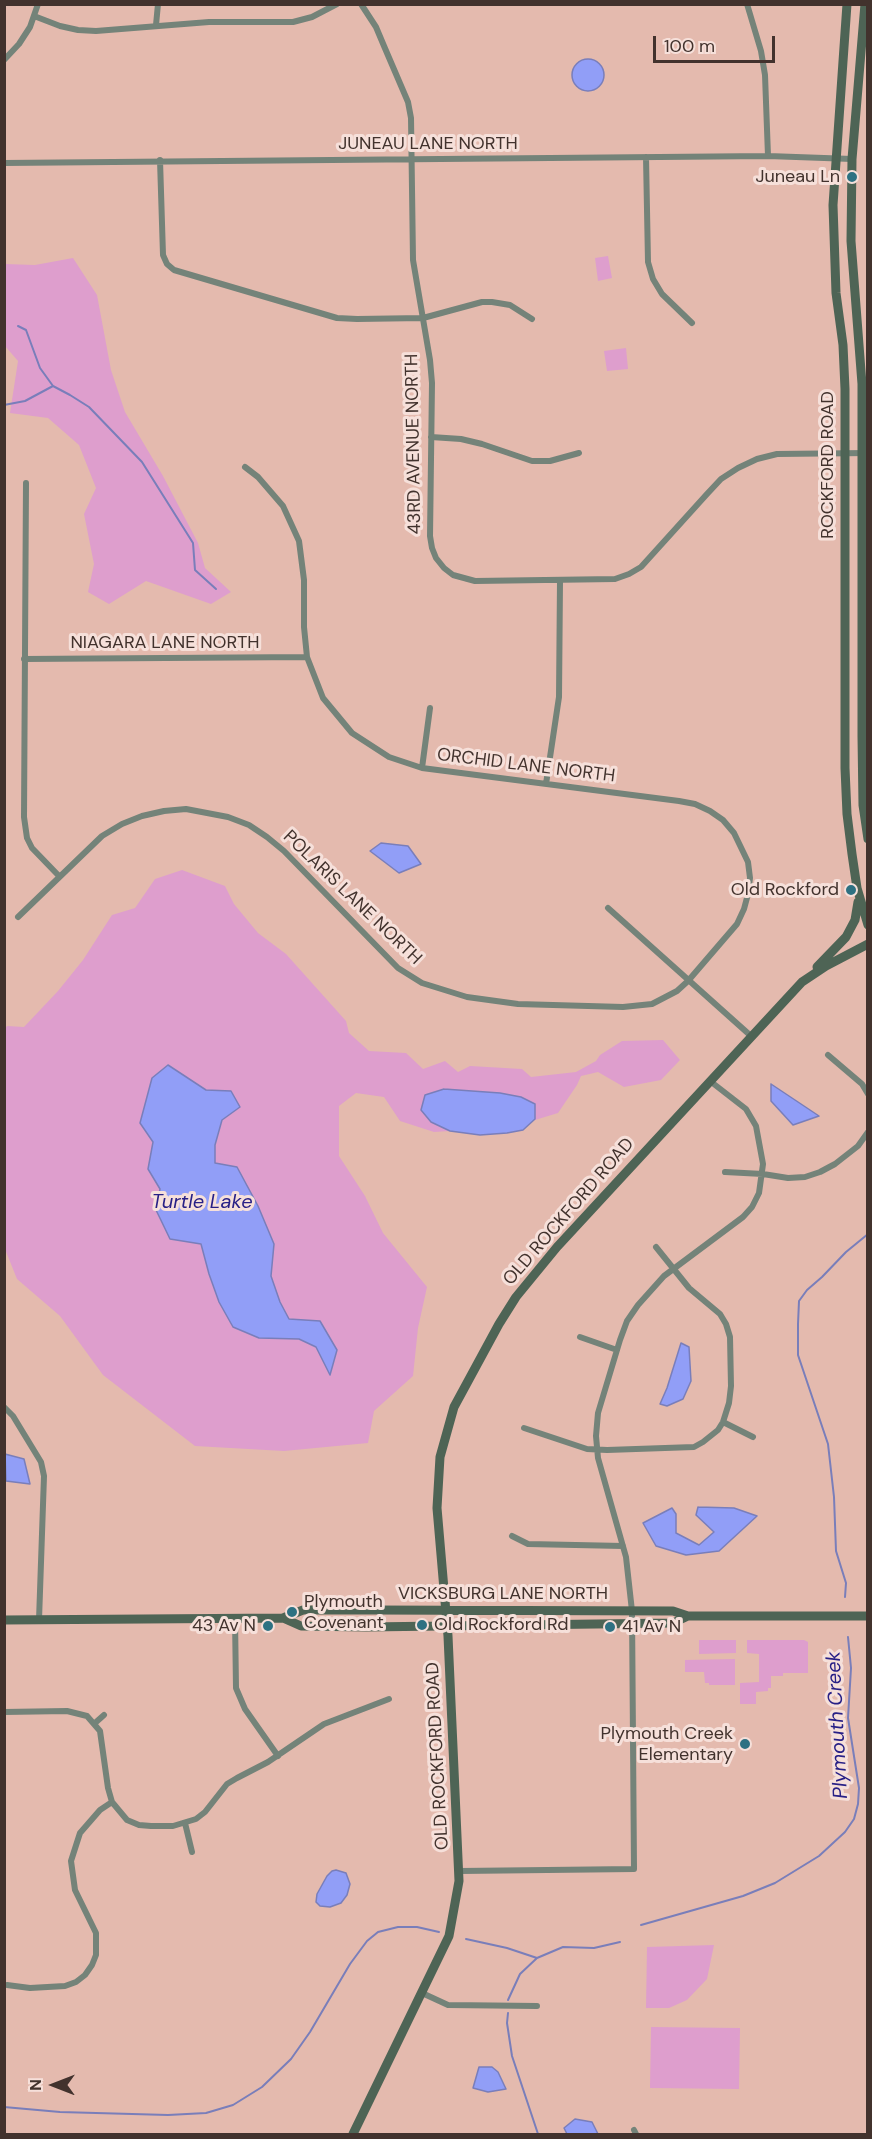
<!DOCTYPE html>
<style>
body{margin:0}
#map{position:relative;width:872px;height:2139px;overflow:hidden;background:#e4baae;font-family:"DM Sans",sans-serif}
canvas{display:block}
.frame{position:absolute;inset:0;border:6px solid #42322d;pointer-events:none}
.north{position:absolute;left:24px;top:2055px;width:60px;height:60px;-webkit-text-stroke:4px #f6e0da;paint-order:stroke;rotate:270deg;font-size:16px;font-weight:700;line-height:24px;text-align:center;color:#42322d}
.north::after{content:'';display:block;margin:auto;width:21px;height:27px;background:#42322d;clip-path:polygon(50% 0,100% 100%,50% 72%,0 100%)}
.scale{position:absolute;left:653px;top:36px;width:122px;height:27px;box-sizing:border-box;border:3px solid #42322d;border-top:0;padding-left:8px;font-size:18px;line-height:21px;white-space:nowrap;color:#42322d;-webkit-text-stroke:4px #f6e0da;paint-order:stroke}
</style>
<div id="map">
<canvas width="872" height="2139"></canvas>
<div class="frame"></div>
<div class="north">N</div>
<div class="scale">100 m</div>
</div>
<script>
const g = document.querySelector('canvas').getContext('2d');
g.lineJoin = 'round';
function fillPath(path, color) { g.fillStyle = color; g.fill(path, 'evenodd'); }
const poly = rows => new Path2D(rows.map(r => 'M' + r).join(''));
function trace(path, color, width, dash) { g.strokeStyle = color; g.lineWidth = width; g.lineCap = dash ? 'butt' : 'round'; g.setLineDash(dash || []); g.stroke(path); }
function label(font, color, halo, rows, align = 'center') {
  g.font = font + ' "DM Sans",sans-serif'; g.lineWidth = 6; g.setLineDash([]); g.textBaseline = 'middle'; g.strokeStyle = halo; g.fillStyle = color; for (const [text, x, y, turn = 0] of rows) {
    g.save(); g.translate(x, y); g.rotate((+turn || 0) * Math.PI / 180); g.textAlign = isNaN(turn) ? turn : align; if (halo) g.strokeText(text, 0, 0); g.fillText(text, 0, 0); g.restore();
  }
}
fillPath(poly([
 [608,256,612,278,598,281,595,258],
 [73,258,97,295,111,370,125,412,163,476,198,543,205,568,231,592,211,604,146,581,109,604,88,592,94,564,84,514,96,488,79,445,48,418,10,413,18,361,5,346,5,264,35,265],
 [626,348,628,369,607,371,604,351],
 [182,870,225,886,234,904,258,933,286,954,346,1021,349,1033,369,1051,406,1053,423,1069,445,1061,458,1072,470,1066,522,1069,531,1077,576,1072,596,1061,600,1055,622,1041,663,1040,680,1060,661,1080,624,1087,598,1072,581,1076,577,1085,558,1113,512,1127,434,1132,400,1121,384,1097,356,1093,339,1106,339,1156,365,1196,383,1233,427,1287,418,1328,413,1376,374,1411,368,1443,284,1451,195,1446,103,1375,60,1316,17,1279,5,1249,5,1029,7,1026,24,1027,58,991,83,960,112,915,135,908,155,879],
 [699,1640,736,1640,736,1653,699,1654],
 [747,1640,804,1640,808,1642,808,1673,783,1673,783,1676,771,1676,771,1688,768,1688,768,1691,756,1692,756,1704,740,1704,740,1683,759,1682,759,1654,747,1653],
 [735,1659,735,1685,709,1685,709,1683,705,1683,704,1672,685,1672,685,1660],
 [714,1945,707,1979,687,2000,669,2008,646,2008,647,1947],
 [651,2027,740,2028,739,2089,650,2088]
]), '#de9ecd');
const water = poly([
 '572 75a16 16 0 1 1 32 0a16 16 0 1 1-32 0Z',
 [381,843,408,846,421,864,399,873,370,851,381,843],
 [168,1065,206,1090,231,1091,240,1107,222,1120,215,1145,215,1163,237,1167,258,1206,274,1244,271,1276,280,1302,289,1319,320,1321,337,1350,330,1375,316,1347,299,1339,259,1338,233,1327,219,1302,209,1274,201,1244,170,1239,156,1210,160,1189,148,1169,153,1142,140,1123,152,1078,168,1065],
 [771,1084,819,1116,793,1125,771,1101,771,1084],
 [444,1089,500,1093,521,1097,535,1104,535,1119,523,1130,507,1133,480,1135,450,1131,431,1122,421,1110,425,1095,444,1089],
 [681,1343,689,1347,691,1381,683,1399,667,1406,660,1404,667,1388,681,1343],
 [5,1454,24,1459,30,1484,6,1481,5,1454],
 [698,1507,734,1508,757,1516,719,1551,686,1555,656,1546,643,1523,672,1508,676,1514,676,1533,699,1545,714,1532,696,1515,698,1507],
 [336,1870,346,1873,350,1884,347,1895,341,1903,330,1907,320,1906,316,1902,317,1894,327,1876,332,1871,336,1870],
 [479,2067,492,2067,498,2072,506,2089,488,2092,473,2088,479,2067],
 [575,2119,592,2122,598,2134,567,2134,564,2128,575,2119]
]);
fillPath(water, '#919ef7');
trace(water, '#797eba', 1.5);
trace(poly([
 [18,326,26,330,40,368,53,386],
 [4,405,25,401,53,386,70,395,89,407,142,462,193,543,195,570,216,589],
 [845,1597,846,1583,836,1551,834,1497,828,1444,798,1355,798,1324,799,1301,807,1290,822,1277,846,1252,868,1234],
 [641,1925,743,1896,775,1883,819,1856,845,1832,854,1819,858,1804,859,1788,848,1718,851,1668,848,1637],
 [466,1939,507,1948,537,1958],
 [508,2000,520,1974,537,1958,563,1947,594,1948,620,1942],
 [508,2013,507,2023,512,2056,538,2134],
 [4,2107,60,2112,168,2115,206,2113,233,2105,262,2087,291,2059,310,2032,350,1964,367,1941,378,1932,398,1927,417,1927,439,1932]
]), '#797eba', 2);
trace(poly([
 [361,4,376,27,384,46,408,102,411,118,413,260,430,360,432,383,430,536,432,548,436,558,444,568,453,575,475,581,615,579,629,574,641,567,707,494,721,479,738,468,757,459,777,454,868,453],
 [747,4,761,51,765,75,768,156],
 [34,16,60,26,78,30,96,31,209,22,293,22,312,17,337,4],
 [156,25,158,4],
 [4,60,19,44,30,27,38,4],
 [646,157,648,262,653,279,662,294,692,323],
 [160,160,163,255,167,264,174,270,337,318,357,319,423,318,482,302,492,302,510,305,532,319],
 [4,163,768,156,852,159],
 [431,437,461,439,482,444,532,461,550,461,579,453],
 [26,483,24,817,27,838,32,848,59,876],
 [24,659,307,657],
 [422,768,430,708],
 [546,784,559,697,560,581],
 [608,908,751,1036],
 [18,917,102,836,122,824,142,816,164,811,186,809,228,817,249,825,267,837,284,851,398,968,422,983,467,997,518,1004,623,1007,652,1004,677,991,688,981,737,924,744,909,748,894,750,878,748,862,734,833,723,820,710,811,695,804,679,801,422,768,389,757,352,733,323,698,307,657,304,627,304,580,299,541,283,506,258,477,245,467],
 [828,1055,862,1084,868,1094],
 [725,1172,763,1174,788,1178,805,1177,820,1172,835,1164,858,1146,868,1132],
 [580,1337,617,1350],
 [4,1407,13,1416,41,1462,44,1476,39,1620],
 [723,1422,753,1437],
 [524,1428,587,1449,607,1450,694,1447,703,1442,718,1430,723,1422,729,1403,731,1386,730,1337,726,1324,720,1314,689,1288,656,1247],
 [512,1536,528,1544,623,1546],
 [235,1618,236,1688,245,1709,278,1756],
 [4,1712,67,1711,87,1716,100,1731,108,1788,112,1802,127,1820,139,1825,151,1826,173,1826,196,1819,205,1812,227,1784,237,1778,268,1762,324,1724,389,1699],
 [95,1723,104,1715],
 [185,1823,192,1852],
 [460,1871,634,1869,632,1611,626,1557,598,1458,596,1436,598,1413,620,1340,627,1321,638,1305,664,1276,743,1217,752,1207,759,1193,763,1164,756,1126,746,1109,710,1081],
 [7,1985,30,1988,65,1986,76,1982,85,1975,92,1965,96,1955,96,1933,75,1890,71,1861,80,1833,100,1810,112,1802],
 [422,1993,448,2005,537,2006],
 [634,2130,636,2134]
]), '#748379', 6);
trace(poly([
 [847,4,833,205,836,293,843,345,845,389,845,768,847,814,852,854,857,888,868,925],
 [865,4,852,159,851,241,862,384,862,736,863,805,868,839],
 [817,967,846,937,855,920,858,902],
 [283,1618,301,1626,366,1627,673,1623,688,1616],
 [4,1620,283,1618,303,1610,372,1610,673,1611,688,1616,868,1616],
 [353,2134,449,1936,459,1881,448,1636,437,1508,440,1457,454,1407,499,1324,516,1297,557,1247,802,982,826,966,868,944]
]), '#4e6455', 9);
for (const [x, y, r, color] of [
 [852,177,6,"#2e7182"],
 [851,890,6,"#2e7182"],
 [292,1612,6,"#2e7182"],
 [422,1625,6,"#2e7182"],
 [268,1626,6,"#2e7182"],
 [610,1627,6,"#2e7182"],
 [745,1744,6,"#2e7182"]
]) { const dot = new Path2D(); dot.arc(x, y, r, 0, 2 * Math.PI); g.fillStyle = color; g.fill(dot); trace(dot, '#f6e0da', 2); }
label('18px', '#42322d', '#f6e0da', [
 ["JUNEAU LANE NORTH",428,144],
 ["43RD AVENUE NORTH",414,444,-91],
 ["ROCKFORD ROAD",828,465,-90],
 ["NIAGARA LANE NORTH",165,643],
 ["ORCHID LANE NORTH",526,766,7],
 ["POLARIS LANE NORTH",352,898,44],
 ["OLD ROCKFORD ROAD",569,1212,-49],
 ["VICKSBURG LANE NORTH",503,1594],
 ["OLD ROCKFORD ROAD",438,1756,-93]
]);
label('18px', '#42322d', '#f6e0da', [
 ["Juneau Ln",840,177],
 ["Old Rockford",839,890],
 ["Plymouth",304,1602,"left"],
 ["Covenant",304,1623,"left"],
 ["Old Rockford Rd",434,1625,"left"],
 ["43 Av N",256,1626],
 ["41 Av N",622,1627,"left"],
 ["Plymouth Creek",733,1734],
 ["Elementary",733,1755]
], 'right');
label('italic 20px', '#282086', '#f6e0da', [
 ["Turtle Lake",202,1203],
 ["Plymouth Creek",838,1725,-93]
]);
</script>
